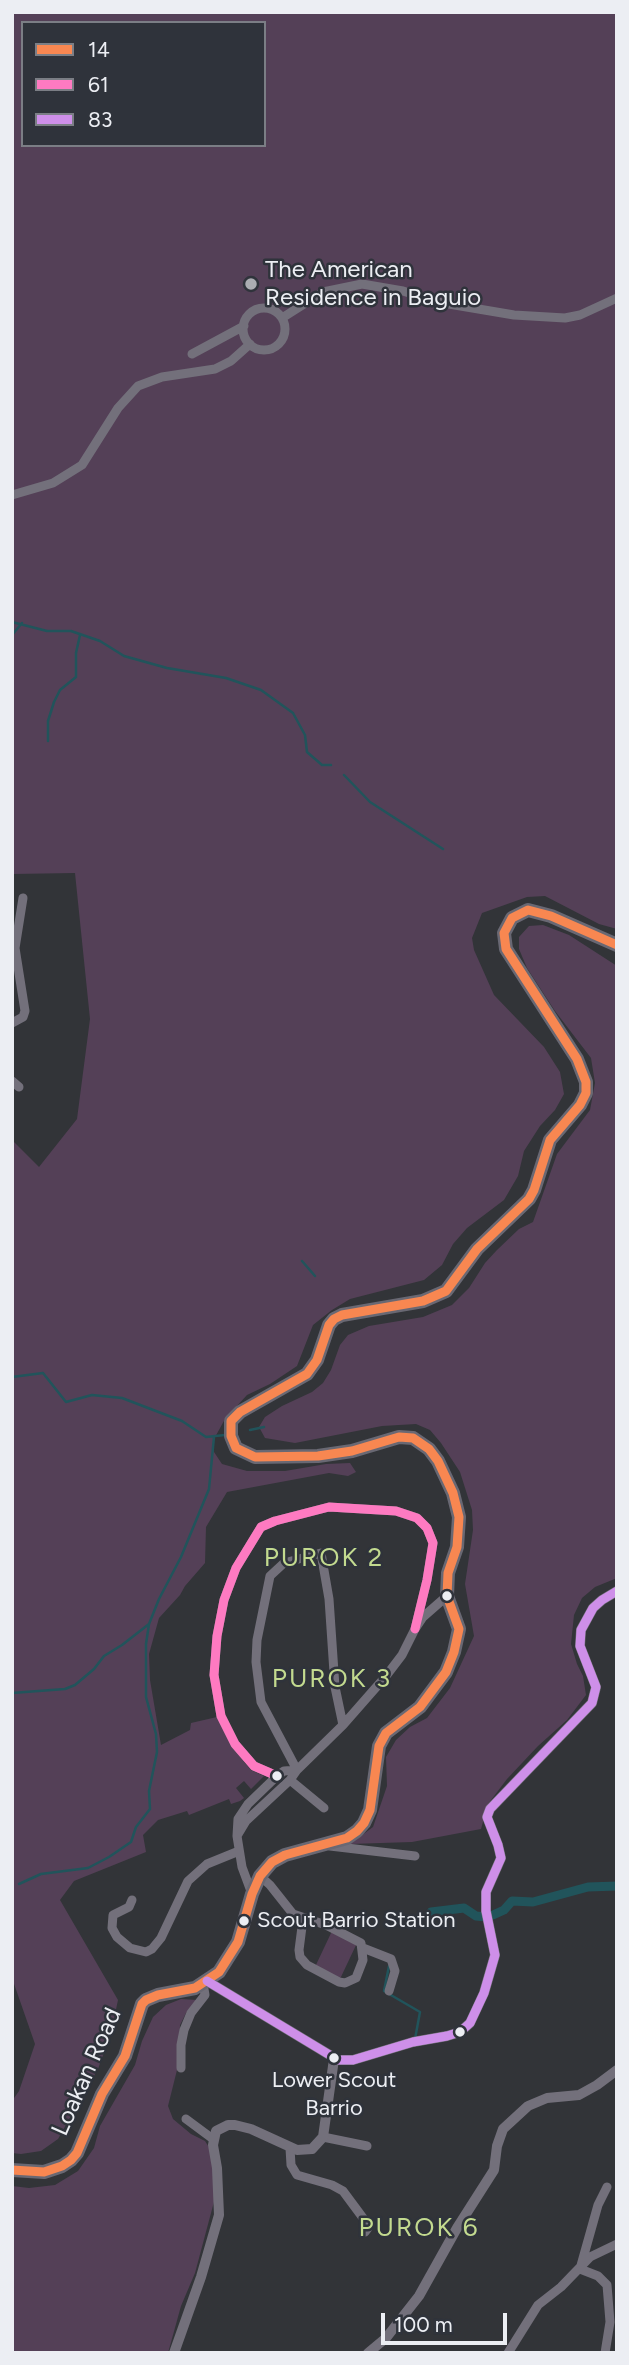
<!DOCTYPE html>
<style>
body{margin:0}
#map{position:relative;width:629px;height:2365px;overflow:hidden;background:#323438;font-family:Figtree,sans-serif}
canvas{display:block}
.frame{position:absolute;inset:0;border:14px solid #eceef3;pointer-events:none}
.legend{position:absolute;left:21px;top:21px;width:245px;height:126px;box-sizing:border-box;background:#2f333b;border:2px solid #7b7e85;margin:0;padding:9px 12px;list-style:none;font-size:21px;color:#eceef3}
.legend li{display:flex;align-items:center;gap:14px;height:35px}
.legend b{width:35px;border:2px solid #7b7e85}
.scale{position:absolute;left:381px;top:2313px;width:126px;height:32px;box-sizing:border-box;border:4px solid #eceef3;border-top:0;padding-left:9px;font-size:21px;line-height:24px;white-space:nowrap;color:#eceef3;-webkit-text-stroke:5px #2f333b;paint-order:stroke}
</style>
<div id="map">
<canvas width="629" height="2365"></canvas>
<div class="frame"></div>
<ul class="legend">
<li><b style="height:9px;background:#f88751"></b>14</li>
<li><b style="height:9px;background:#fe7ac1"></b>61</li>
<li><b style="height:9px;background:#ce8fe9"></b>83</li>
</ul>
<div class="scale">100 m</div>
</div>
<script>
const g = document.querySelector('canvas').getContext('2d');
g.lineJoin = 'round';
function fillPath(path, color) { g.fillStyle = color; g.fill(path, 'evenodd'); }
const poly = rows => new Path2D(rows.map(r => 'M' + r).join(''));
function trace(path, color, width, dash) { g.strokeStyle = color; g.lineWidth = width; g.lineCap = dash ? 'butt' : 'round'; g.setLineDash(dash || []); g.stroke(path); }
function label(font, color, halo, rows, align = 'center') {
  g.font = font + ' Figtree,sans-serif'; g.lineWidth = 5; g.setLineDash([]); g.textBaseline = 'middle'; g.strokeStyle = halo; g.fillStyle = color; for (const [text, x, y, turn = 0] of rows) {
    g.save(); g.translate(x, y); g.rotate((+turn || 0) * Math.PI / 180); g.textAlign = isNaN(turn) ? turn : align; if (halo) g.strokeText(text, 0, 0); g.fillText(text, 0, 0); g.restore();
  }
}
fillPath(poly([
 [12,12,617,12,617,929,599,924,545,896,527,897,482,913,472,938,474,950,494,995,544,1047,560,1072,564,1094,555,1110,540,1126,524,1151,518,1176,504,1200,467,1228,453,1244,442,1265,424,1280,350,1299,332,1310,313,1325,297,1366,270,1384,247,1395,225,1419,214,1439,214,1452,222,1464,247,1471,285,1471,326,1464,350,1463,356,1472,348,1476,329,1473,227,1492,206,1527,205,1563,185,1586,180,1595,159,1618,149,1654,150,1680,161,1745,190,1730,191,1723,217,1717,244,1762,251,1770,264,1776,251,1789,244,1781,236,1788,244,1798,240,1801,231,1804,229,1799,189,1815,187,1811,158,1820,143,1835,146,1852,74,1881,60,1900,118,2000,111,2033,98,2069,58,2139,41,2151,21,2154,12,2153,12,2101,19,2091,35,2044,12,1978,12,1140,39,1167,77,1119,90,1019,75,873,12,874],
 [23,23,264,23,264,145,23,145],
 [543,925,569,935,617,966,617,1578,595,1587,582,1598,574,1615,571,1644,577,1664,583,1676,586,1695,567,1720,538,1746,507,1779,488,1804,481,1829,412,1842,350,1844,373,1827,387,1786,386,1757,396,1740,410,1727,427,1718,450,1688,474,1636,465,1584,473,1530,472,1510,460,1472,441,1443,430,1430,416,1424,382,1426,295,1443,265,1438,259,1427,265,1417,282,1406,312,1392,323,1383,331,1370,340,1345,348,1335,369,1326,423,1317,452,1305,469,1288,485,1263,497,1250,519,1229,533,1222,557,1154,590,1110,595,1083,591,1058,555,1011,527,968,519,949,519,937,529,926],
 [332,1931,357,1943,340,1979,315,1967],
 [181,1999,197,2000,186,2013,180,2025,179,2062,168,2106,173,2119,191,2134,205,2141,212,2152,215,2198,195,2273,181,2306,168,2353,12,2353,12,2186,29,2188,55,2185,78,2171,94,2148,100,2126,135,2065,142,2041,153,2017,166,2005]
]), '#544057');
trace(poly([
 [12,622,47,631,71,631,100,641,124,656,167,668,226,678,261,690,293,713,305,735,307,752,322,765,331,765],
 [12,635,22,623],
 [48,741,48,721,54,702,60,690,76,677,76,653,80,635],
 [344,775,370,802,443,849],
 [302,1261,315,1276],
 [12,1377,43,1373,66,1402,92,1395,122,1398,182,1421,206,1437,225,1435],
 [250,1430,264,1427],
 [12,1693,65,1689,75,1685,94,1669,104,1656,122,1645,149,1624],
 [19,1884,41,1874,88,1868,109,1857,131,1842,136,1827,150,1809,149,1791,157,1752,156,1734,146,1697,146,1644,149,1624,159,1599,181,1557,209,1489,214,1437],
 [389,1966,384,1991,420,2012,415,2039]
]), '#21545b', 2.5);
trace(poly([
 [431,1912,464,1908,476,1916,486,1917],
 [493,1915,504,1910,512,1901,533,1902,588,1887,617,1886]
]), '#21545b', 9);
trace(poly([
 '243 329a21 21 0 1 1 42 0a21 21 0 1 1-42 0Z',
 [282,318,323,292,362,284,403,291,437,302,514,315,565,318,580,315,617,298],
 [192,354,244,326],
 [12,495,53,483,82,465,118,408,138,386,162,377,215,369,231,361,250,344],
 [12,1023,23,1017,25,1011,15,948,23,898],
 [12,1081,19,1087],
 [297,1770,261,1702,256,1662,257,1640,270,1576,284,1563,321,1553,329,1599,335,1687,343,1725],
 [277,1776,254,1766,235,1744,221,1716,214,1675,217,1636,224,1600,236,1568,261,1527,275,1521,329,1507,396,1511,417,1518,427,1528,433,1543,427,1580,415,1629],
 [290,1780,324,1808],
 [237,1836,246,1821,290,1780,297,1770,343,1725,386,1676,402,1655,415,1629,423,1617,447,1596],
 [330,1846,415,1856],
 [260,1876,270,1885,293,1914,326,1925,361,1943,363,1960,356,1978,345,1983,339,1982,307,1965,300,1957,299,1950,303,1919],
 [252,1894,242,1867,237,1836,238,1819,248,1804,277,1776,284,1771,297,1770],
 [132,1900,129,1907,113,1915,112,1928,117,1937,130,1948,146,1952,152,1949,161,1938,188,1881,207,1864,239,1851],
 [363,1948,391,1959,395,1971,389,1991],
 [181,2068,181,2045,184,2030,191,2013,205,1995,203,1983],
 [186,2119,213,2139],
 [323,2137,367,2146],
 [290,2148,291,2165,297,2175,332,2185,343,2191,366,2222,368,2228,365,2232],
 [508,2353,538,2305,561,2287,590,2257,617,2244],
 [605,2353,610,2322,607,2285,598,2276,580,2269,598,2205,607,2187]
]), '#73707b', 9);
trace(poly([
 [207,1981,338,2060,353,2060,413,2042,447,2036,460,2032,470,2023,484,1993,495,1955,486,1911,486,1892,501,1858,498,1845,487,1817,490,1809,592,1703,596,1687,580,1646,581,1630,593,1608,602,1600,617,1591],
 [174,2353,201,2277,219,2215,217,2168,213,2145,216,2131,228,2125,235,2125,251,2129,297,2150,312,2149,323,2137,334,2059],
 [368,2353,386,2338,419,2296,457,2228,494,2170,497,2146,503,2129,528,2106,547,2098,579,2095,597,2085,617,2070]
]), '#73707b', 10);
trace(poly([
 [12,2170,44,2172,62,2166,71,2160,77,2153,102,2094,125,2056,142,2004,146,2000,158,1995,195,1988,219,1972,238,1942,252,1894,260,1876,272,1862,285,1855,347,1838,357,1831,364,1823,370,1810,379,1746,386,1733,420,1707,446,1672,454,1652,459,1629,447,1596,448,1573,457,1547,459,1517,453,1493,438,1461,429,1449,413,1438,399,1437,352,1451,318,1456,255,1457,236,1448,231,1436,231,1421,240,1412,307,1374,317,1360,329,1325,334,1319,342,1315,423,1301,446,1291,477,1249,529,1199,534,1190,550,1140,580,1105,586,1093,586,1082,577,1059,506,949,504,933,512,918,528,910,551,916,617,945]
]), '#696873', 14);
trace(poly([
 [12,2170,44,2172,62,2166,71,2160,77,2153,102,2094,125,2056,142,2004,146,2000,158,1995,195,1988,219,1972,238,1942,252,1894,260,1876,272,1862,285,1855,347,1838,357,1831,364,1823,370,1810,379,1746,386,1733,420,1707,446,1672,454,1652,459,1629,447,1596,448,1573,457,1547,459,1517,453,1493,438,1461,429,1449,413,1438,399,1437,352,1451,318,1456,255,1457,236,1448,231,1436,231,1421,240,1412,307,1374,317,1360,329,1325,334,1319,342,1315,423,1301,446,1291,477,1249,529,1199,534,1190,550,1140,580,1105,586,1093,586,1082,577,1059,506,949,504,933,512,918,528,910,551,916,617,945]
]), '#f88751', 9);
trace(poly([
 [277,1776,254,1766,235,1744,221,1716,214,1675,217,1636,224,1600,236,1568,261,1527,275,1521,329,1507,396,1511,417,1518,427,1528,433,1543,427,1580,415,1629]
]), '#fe7ac1', 9);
trace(poly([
 [207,1981,338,2060,353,2060,413,2042,447,2036,460,2032,470,2023,484,1993,495,1955,486,1911,486,1892,501,1858,498,1845,487,1817,490,1809,592,1703,596,1687,580,1646,581,1630,593,1608,602,1600,617,1591]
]), '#ce8fe9', 9);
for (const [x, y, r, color] of [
 [251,284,7,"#abadb2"],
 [447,1596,6,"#eceef3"],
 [277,1776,6,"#eceef3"],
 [244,1921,6,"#eceef3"],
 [460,2032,6,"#eceef3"],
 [334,2058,6,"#eceef3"]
]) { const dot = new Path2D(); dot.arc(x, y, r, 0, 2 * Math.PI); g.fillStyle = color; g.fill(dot); trace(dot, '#2f333b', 2.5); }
label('22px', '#eceef3', '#2f333b', [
 ["Scout Barrio Station",257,1921],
 ["Lower Scout",334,2081,"center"],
 ["Barrio",334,2109,"center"]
], 'left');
label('24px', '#eceef3', '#2f333b', [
 ["The American",265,270],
 ["Residence in Baguio",265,298]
], 'left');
label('24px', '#eceef3', '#2f333b', [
 ["Loakan Road",87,2072,-66]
]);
g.letterSpacing = '2px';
label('26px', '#c3da8f', '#2f333b', [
 ["PUROK 2",324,1558],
 ["PUROK 3",332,1679],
 ["PUROK 6",419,2228]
]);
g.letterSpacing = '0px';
</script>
